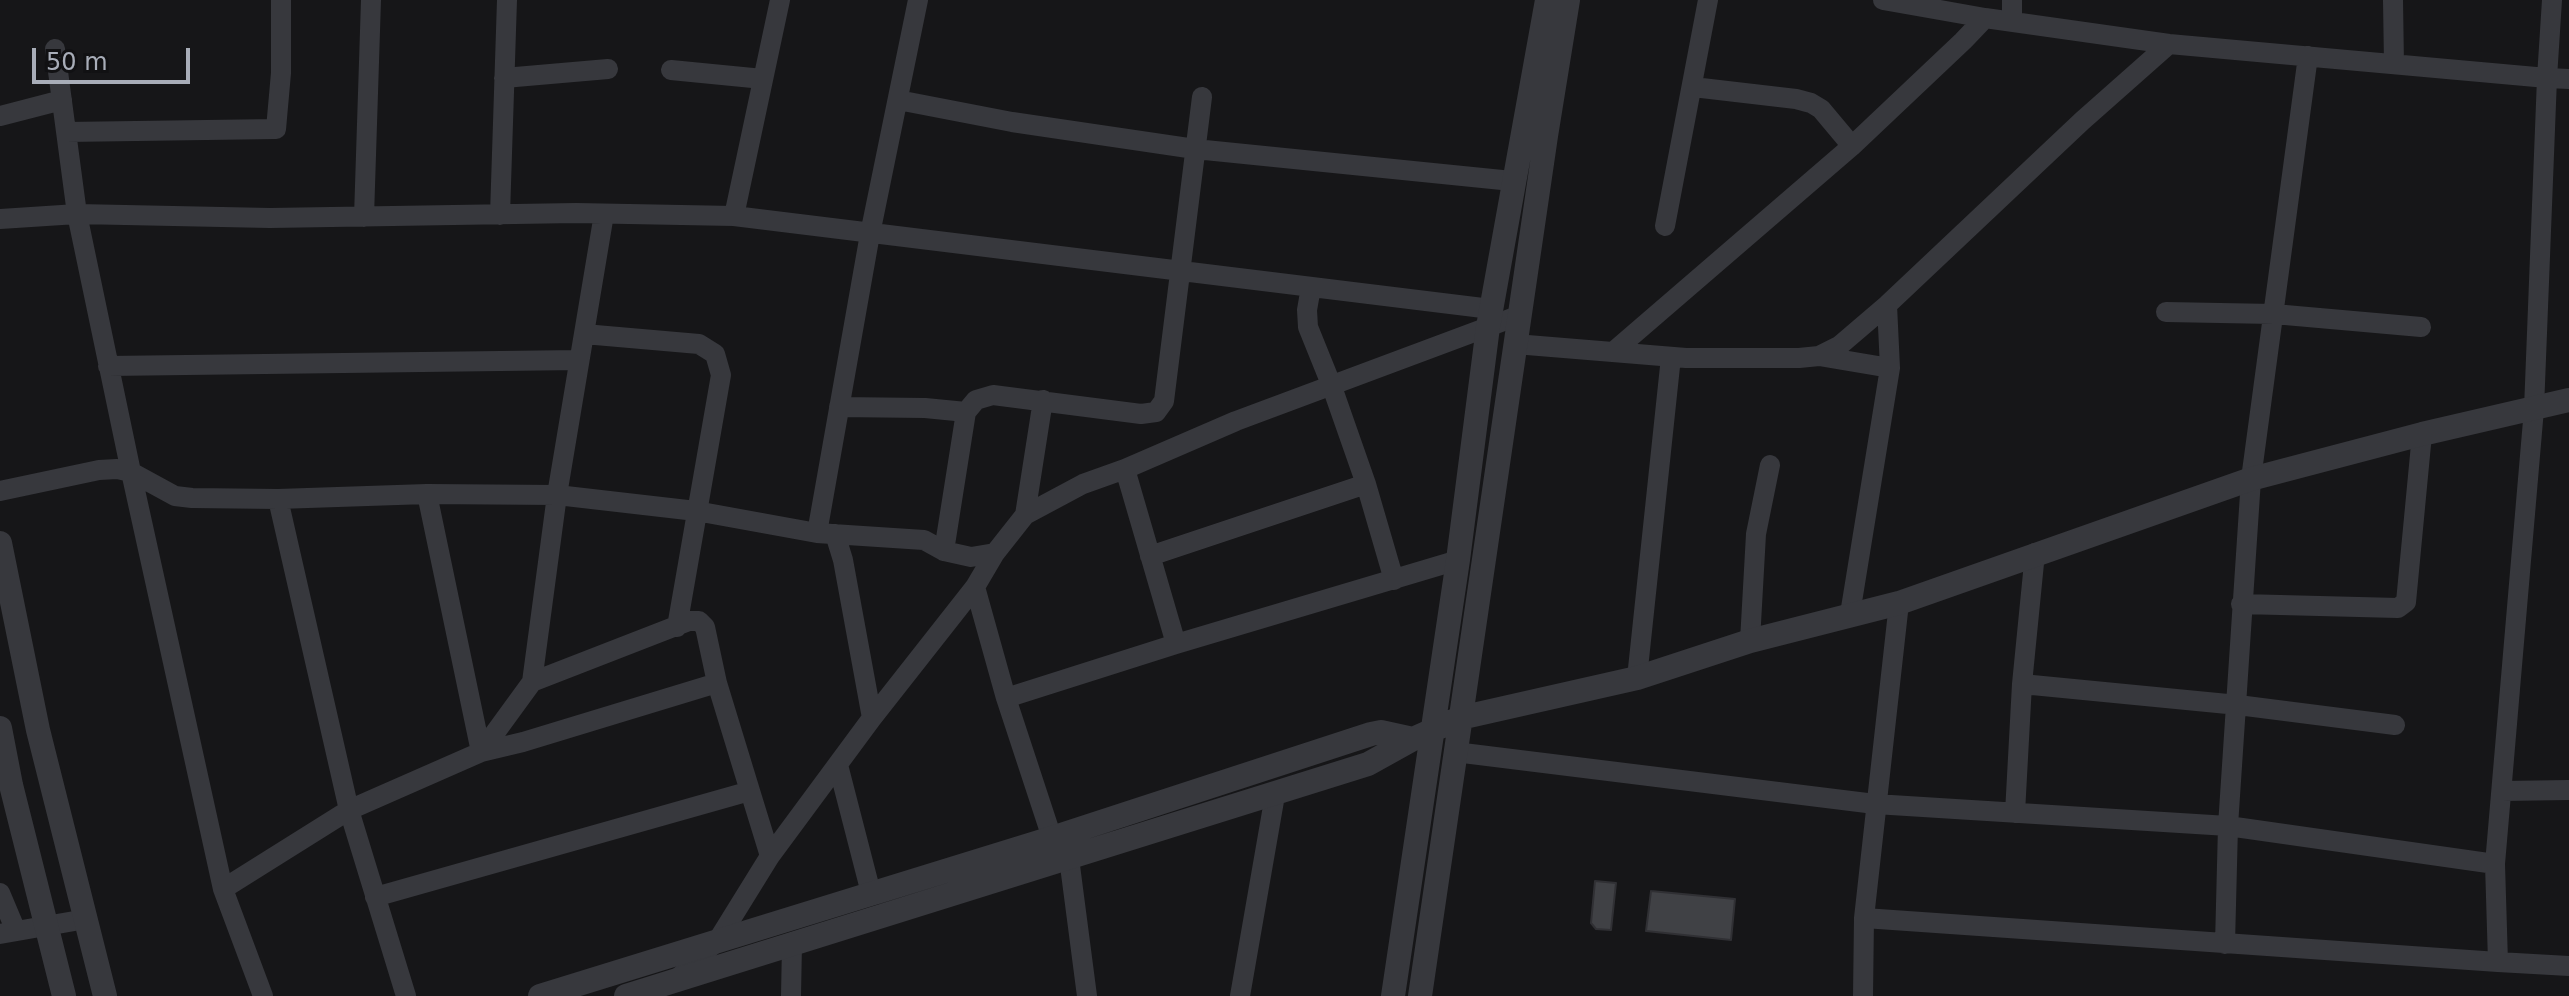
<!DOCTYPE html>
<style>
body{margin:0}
#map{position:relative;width:2569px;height:996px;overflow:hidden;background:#161618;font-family:"DejaVu Sans",sans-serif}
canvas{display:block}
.scale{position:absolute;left:32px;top:48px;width:158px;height:36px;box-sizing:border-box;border:4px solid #a8adb8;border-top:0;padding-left:10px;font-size:24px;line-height:28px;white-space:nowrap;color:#a8adb8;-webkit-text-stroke:6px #111113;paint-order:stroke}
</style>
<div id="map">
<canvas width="2569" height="996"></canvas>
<div class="scale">50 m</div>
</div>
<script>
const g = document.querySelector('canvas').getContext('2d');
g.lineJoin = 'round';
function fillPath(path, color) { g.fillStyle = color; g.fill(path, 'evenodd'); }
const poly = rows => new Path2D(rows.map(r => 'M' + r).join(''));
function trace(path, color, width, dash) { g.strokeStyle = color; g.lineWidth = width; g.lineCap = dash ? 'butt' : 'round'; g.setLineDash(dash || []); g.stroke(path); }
const building = poly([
 [1595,881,1616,883,1611,930,1596,929,1591,923,1595,881],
 [1651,891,1735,899,1731,940,1646,931,1651,891]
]);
fillPath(building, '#404145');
trace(building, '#303034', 2);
trace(poly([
 [1883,0,1985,18,2169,44,2547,78,2534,409,2495,864,2498,962,2569,966],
 [2012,0,2012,20],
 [2393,0,2394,64],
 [2552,0,2547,78,2569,79],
 [55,49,77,214,131,472,223,889,263,996],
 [671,70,763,79],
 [504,78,608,69],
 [1693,87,1796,99,1811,103,1821,109,1852,146],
 [898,100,1012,122,1195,149,1512,181],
 [0,116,62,100],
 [66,132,276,129,281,73,281,0],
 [604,214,557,495,532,682,481,752,523,742,717,683],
 [500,215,507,0],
 [734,216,780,0],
 [364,217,371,0],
 [0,219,77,214,270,218,576,213,734,216,1491,309],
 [1665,226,1708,0],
 [1311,287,1307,310,1308,327,1331,384,1366,484,1394,580],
 [2166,312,2274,314,2421,327],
 [584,334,699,344,715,354,721,375,677,627],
 [1515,344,1686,358,1799,358,1819,356,1839,346,1887,305,2082,121,2169,44],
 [1613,352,1852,146,1963,41,1985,18],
 [1819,356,1890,368,1887,305],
 [108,366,579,360],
 [839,407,925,408,966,412],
 [1125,469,1176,644],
 [0,491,99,470,117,469,131,472,175,496,192,498,278,499,427,494,557,495,696,511,817,533,924,540,944,551,971,557,995,553],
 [278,499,349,810,406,996],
 [1025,515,1043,400],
 [817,533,870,234,918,0],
 [835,534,843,560,872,718],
 [944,551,966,412,976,400,993,395,1141,414,1156,412,1164,401,1202,97],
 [1150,556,1366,484],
 [975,587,1006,698,1052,838],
 [2241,604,2398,608,2406,602,2422,434],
 [1850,614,1890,368],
 [1750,641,1756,534,1770,465],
 [1637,678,1671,357],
 [2022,684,2238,705,2395,725],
 [1006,698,1176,644,1458,560],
 [1455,752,1875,804,2228,826,2495,864],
 [838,765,871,893],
 [750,791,770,856],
 [2502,791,2569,790],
 [2015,813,2022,684,2035,553],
 [1069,858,1087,996],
 [223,889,349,810,481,752,427,494],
 [0,893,16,931],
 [375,897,750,791,717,683,705,627,699,621,689,621,532,682],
 [1864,918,2498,962],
 [0,934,86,919],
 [2225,944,2228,826,2251,479,2308,56],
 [676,980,718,940,770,856,872,718,975,587,995,553,1025,515,1083,484,1125,469,1236,421,1520,315],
 [791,996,792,944],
 [1240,996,1275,795],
 [1863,996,1864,918,1899,603]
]), '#37383d', 20);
trace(poly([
 [0,543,38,730,105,996],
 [0,728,11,785,64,996],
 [540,996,1052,838,1371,734,1381,732,1413,739],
 [626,996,1368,764,1413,739,1460,718,1637,678,1750,641,1899,603,2251,479,2422,434,2569,400],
 [1393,996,1458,560,1488,327,1547,0],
 [1420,996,1546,136,1568,0]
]), '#37383d', 24);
</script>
